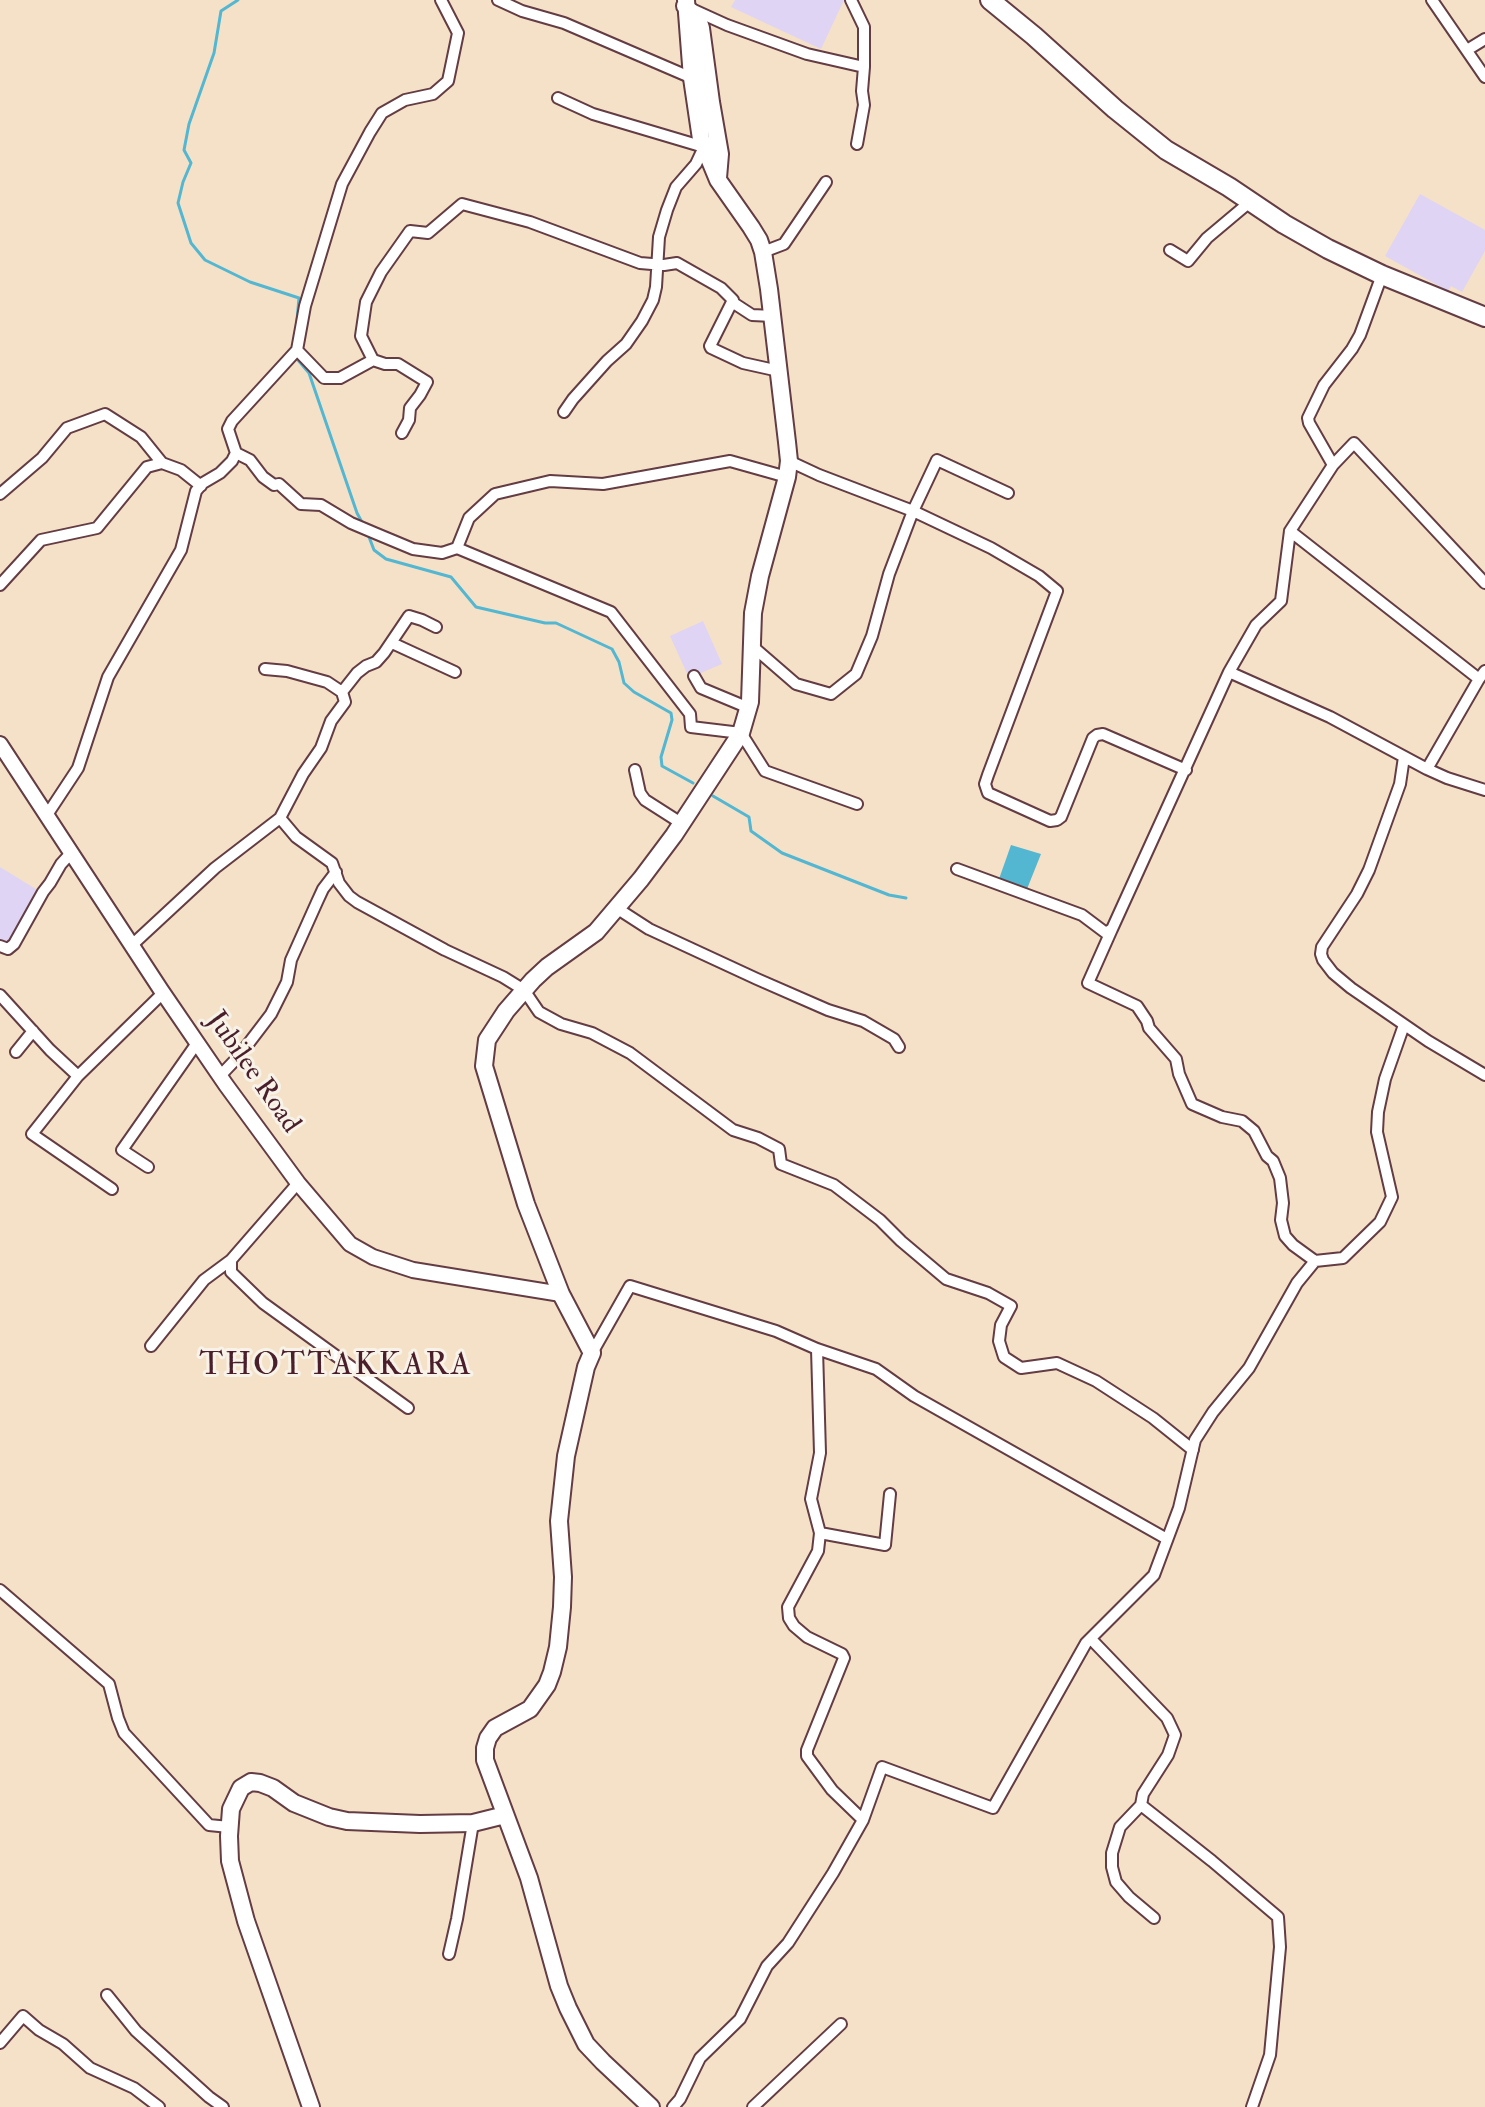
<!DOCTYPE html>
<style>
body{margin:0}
canvas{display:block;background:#f4e1c8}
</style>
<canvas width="1485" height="2107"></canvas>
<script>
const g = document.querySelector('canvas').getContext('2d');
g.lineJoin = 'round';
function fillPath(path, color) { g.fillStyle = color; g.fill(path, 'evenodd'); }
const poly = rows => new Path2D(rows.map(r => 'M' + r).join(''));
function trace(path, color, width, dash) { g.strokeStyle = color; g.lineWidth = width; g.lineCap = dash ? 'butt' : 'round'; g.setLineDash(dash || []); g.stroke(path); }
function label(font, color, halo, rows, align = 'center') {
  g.font = font + ' "IM FELL Double Pica",serif'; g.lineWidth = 6; g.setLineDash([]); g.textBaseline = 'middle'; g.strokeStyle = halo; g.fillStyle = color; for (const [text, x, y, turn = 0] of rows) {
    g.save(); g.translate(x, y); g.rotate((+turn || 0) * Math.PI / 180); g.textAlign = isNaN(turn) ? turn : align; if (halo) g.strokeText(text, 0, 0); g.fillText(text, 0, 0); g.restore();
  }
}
fillPath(poly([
 [735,0,844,0,821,49,731,7],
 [1420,194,1485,230,1485,251,1462,292,1451,286,1448,291,1385,256],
 [703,621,722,664,689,678,670,636],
 [0,867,39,891,8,949,0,945]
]), '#dfd4f4');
fillPath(poly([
 [1011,845,1041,854,1027,889,999,879]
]), '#53b7d2');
trace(poly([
 [238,0,221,11,214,53,189,124,184,150,191,163,183,182,178,203,191,243,205,260,250,282,299,298,296,331],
 [297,359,309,373,357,513,363,524],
 [369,537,374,550,386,559,451,577,476,607,545,623,556,623,612,649,619,662,624,683,634,692,671,713,672,720,661,757,662,766,693,783],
 [713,796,749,817,751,831,782,853,889,895,906,898]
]), '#53b7d2', 3);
const street = poly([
 [498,0,522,11,564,23,692,78],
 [1432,0,1485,77],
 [694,10,727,25,807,54,864,67,864,27,851,0],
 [1467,50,1485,39],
 [558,98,593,114,704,147,696,164,676,187,667,210,659,237,656,287,653,300,642,321,626,344,607,361,573,399,564,412],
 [857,144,864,105,862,91,864,67],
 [1170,250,1188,261,1207,238,1251,201],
 [763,252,784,244,826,182],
 [732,302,710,346,711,348,743,363,779,371],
 [297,350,324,378,340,378,373,360,385,364,398,364,427,382,420,395,410,408,409,420,402,433],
 [373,360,361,336,366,302,381,272,410,231,428,233,462,204,530,222,640,263,664,265,677,263,721,288,733,300,732,302,752,315,773,316],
 [236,453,250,460,263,477,274,485,279,484,301,504,321,505,351,523,377,534,413,549,442,553,457,548,469,518,495,494,550,481,603,484,730,461,787,477],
 [789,461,819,475,913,511,991,548,1039,576,1057,591,988,775,985,784,988,793,1050,821,1057,820,1061,817,1093,738,1097,735,1103,734,1186,770],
 [1333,465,1309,423,1308,418,1324,385,1352,349,1360,335,1382,275],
 [0,494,42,458,67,428,105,414,141,437,162,463],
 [1290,531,1281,601,1256,625,1229,672,1330,717,1427,769,1447,778,1485,790],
 [457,548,611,612,690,714,691,727,741,733,765,771,857,804],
 [1485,583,1354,443,1333,465,1290,531,1479,679,1485,671],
 [0,585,41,540,97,528,147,467,162,463,181,470,201,486],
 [392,643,455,672],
 [751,645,796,684,831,694,856,674,872,636,889,574,913,511,937,460,1008,493],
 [694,676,701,688,749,708],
 [342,692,357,673,366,666,376,662,384,653,409,616,422,620,436,627],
 [1404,757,1400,784,1369,870,1357,894,1322,947,1321,954,1323,960,1333,973,1351,988,1428,1041,1485,1075],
 [1427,769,1479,679],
 [635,770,640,793,645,800,681,823],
 [47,815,78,768,108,677,181,550,196,491,203,483,220,473,232,461,236,453,228,429,232,421,297,350,305,306,342,184,370,132,382,113,405,100,433,94,448,81,458,33,441,0],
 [280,818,296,837,332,863,339,883,349,896,357,902,445,950,503,977,524,990,539,1012,561,1024,592,1033,630,1053,733,1130,758,1138,779,1149,781,1164,834,1185,880,1220,901,1241,946,1279,988,1293,1011,1306,1001,1325,999,1341,1004,1357,1021,1368,1057,1363,1096,1381,1153,1418,1193,1450],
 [957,869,1082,915,1106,933,1112,929,1229,672],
 [618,909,649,929,757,979,828,1010,863,1021,894,1039,899,1047],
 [1112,929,1088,983,1137,1006,1147,1021,1149,1028,1176,1059,1179,1074,1192,1104,1222,1117,1242,1121,1254,1131,1267,1156,1273,1161,1280,1178,1283,1203,1281,1220,1285,1236,1293,1245,1315,1261],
 [132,945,215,868,280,818,303,774,321,748,331,721,345,702,342,692,327,682,287,671,265,669],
 [0,946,8,949,14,944,43,892,50,883,61,864,72,852],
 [0,995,50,1050,78,1076],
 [16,1052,33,1031],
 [220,1076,239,1056,271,1014,287,982,291,960,317,902,323,889,336,872],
 [148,1167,122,1150,197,1043],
 [298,1183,231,1260,231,1272,263,1303,408,1408],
 [112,1189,32,1134,78,1076,163,993],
 [151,1346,204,1280,231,1260],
 [817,1349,820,1453,811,1499,820,1533,885,1545,890,1494],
 [592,1353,630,1286,776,1331,817,1349,876,1369,914,1396,1167,1539],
 [820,1533,818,1551,788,1607,789,1618,794,1626,807,1637,842,1654,844,1658,807,1750,807,1756,832,1790,863,1820],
 [0,1590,109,1684,118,1718,124,1733,209,1825,229,1827],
 [1091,1639,1167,1718,1175,1735,1168,1755,1143,1794,1141,1805,1120,1827,1112,1853,1112,1867,1116,1882,1129,1897,1154,1918],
 [1141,1805,1212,1861,1278,1917,1280,1947,1270,2055,1252,2107],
 [449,1954,457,1919,473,1823],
 [107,1995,136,2031,209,2097,223,2107],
 [0,2043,23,2016,39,2030,63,2044,90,2068,134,2088,159,2107],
 [673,2107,680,2099,700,2058,740,2019,767,1966,788,1943,833,1873,863,1820,882,1767,993,1808,1086,1643,1154,1575,1179,1508,1195,1440,1213,1412,1249,1368,1297,1283,1315,1261,1343,1258,1380,1222,1392,1197,1377,1132,1378,1112,1385,1079,1404,1025],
 [753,2107,841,2024]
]);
const secondary = poly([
 [0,744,161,990,226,1085,298,1183,350,1244,373,1257,413,1270,561,1294]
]);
const primary = poly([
 [685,6,698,19,701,28,711,102,720,154,718,178],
 [311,2107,246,1921,230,1861,229,1836,231,1809,241,1788,251,1782,260,1783,273,1788,294,1803,329,1817,347,1821,420,1824,473,1823,505,1815],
 [651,2107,603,2062,586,2044,568,2008,559,1986,529,1878,485,1760,485,1748,488,1738,495,1728,530,1709,547,1685,552,1672,558,1647,562,1607,563,1577,559,1521,566,1456,586,1367,592,1353,561,1294,526,1204,484,1066,487,1040,506,1011,533,980,547,967,596,932,641,879,674,835,741,733,750,702,753,613,760,576,787,477,789,461,787,442,769,289,763,252,759,240,751,227,718,180,701,139,692,78,686,0]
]);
const highway = poly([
 [990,0,1034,36,1115,109,1166,150,1229,187,1284,224,1328,249,1382,275,1485,317]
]);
trace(street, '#643c43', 14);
trace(secondary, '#643c43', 18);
trace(primary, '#643c43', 20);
trace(highway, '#643c43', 22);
trace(street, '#fff', 10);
trace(secondary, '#fff', 14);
trace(primary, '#fff', 16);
trace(highway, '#fff', 18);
label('28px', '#4a1f2b', '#f7f3e8', [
 ["Jubilee Road",252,1073,55]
]);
g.letterSpacing = '2px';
label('32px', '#4a1f2b', '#f7f3e8', [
 ["THOTTAKKARA",336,1367]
]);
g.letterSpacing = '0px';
</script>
